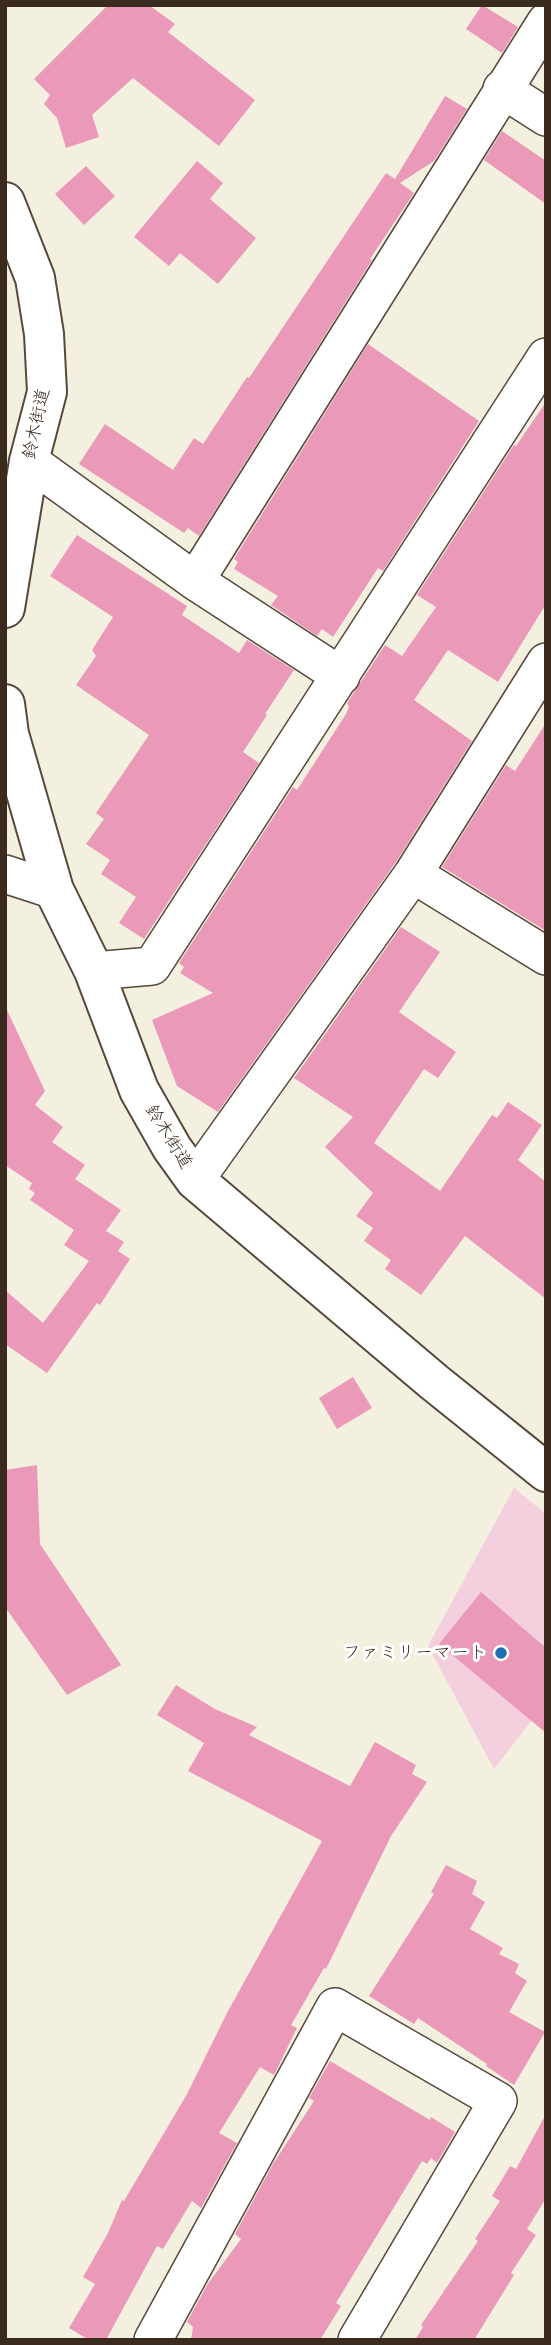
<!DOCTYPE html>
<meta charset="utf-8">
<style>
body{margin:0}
#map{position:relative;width:551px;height:2345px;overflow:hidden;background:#f4f0df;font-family:"Balsamiq Sans",sans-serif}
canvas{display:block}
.frame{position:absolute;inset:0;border:7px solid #3b2a1e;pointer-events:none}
</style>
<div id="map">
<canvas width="551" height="2345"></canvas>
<div class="frame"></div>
</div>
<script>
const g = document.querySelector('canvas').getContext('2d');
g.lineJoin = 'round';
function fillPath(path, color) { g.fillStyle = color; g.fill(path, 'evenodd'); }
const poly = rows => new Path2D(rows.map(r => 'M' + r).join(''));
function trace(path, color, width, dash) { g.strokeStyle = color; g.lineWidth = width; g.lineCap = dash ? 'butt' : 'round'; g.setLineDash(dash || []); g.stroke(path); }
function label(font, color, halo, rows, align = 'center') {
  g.font = font + ' "Balsamiq Sans","Klee One",sans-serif'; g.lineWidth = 6; g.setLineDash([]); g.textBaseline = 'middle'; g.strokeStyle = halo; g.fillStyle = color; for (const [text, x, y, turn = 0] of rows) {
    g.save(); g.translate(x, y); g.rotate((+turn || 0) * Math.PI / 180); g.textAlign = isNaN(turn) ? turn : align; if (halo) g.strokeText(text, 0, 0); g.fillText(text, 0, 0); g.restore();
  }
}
fillPath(poly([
 [514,1488,546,1514,546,1702,494,1769,428,1646]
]), '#f4cfde');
fillPath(poly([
 [108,5,149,5,175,24,168,32,255,100,219,146,133,78,92,115,99,137,66,148,57,118,44,104,50,95,34,79],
 [482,5,518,27,502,53,466,29],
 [445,96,467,109,434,161,400,183,414,193,370,259,372,260,199,536,188,528,184,533,79,464,105,424,173,470,194,438,203,444,247,377,249,378,386,173,395,179],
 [502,131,546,161,546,204,484,160],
 [197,161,223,183,210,199,256,238,218,284,180,253,169,266,134,237],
 [86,166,115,196,84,225,55,194],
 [368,344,479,421,383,571,378,568,333,637,322,629,317,636,271,605,278,596,234,569,238,562,234,559],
 [546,402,546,604,498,682,448,650,414,700,472,741,396,862,218,1112,177,1086,152,1020,213,993,180,973,184,967,179,963,293,787,297,790,346,714,349,707,347,703,385,645,402,656,436,607,417,595,514,445,516,446],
 [77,535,187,606,182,615,239,653,247,640,294,670,265,714,267,715,243,752,259,763,144,939,119,923,136,897,101,874,110,860,86,844,104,819,96,813,149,735,76,685,96,656,92,650,113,617,50,576],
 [546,723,546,931,442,867,506,765,515,771],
 [401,927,440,952,399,1012,456,1052,438,1078,424,1069,374,1143,440,1191,492,1115,497,1118,508,1102,542,1125,518,1160,546,1182,546,1299,465,1236,421,1295,385,1269,391,1260,364,1241,373,1228,356,1216,373,1193,325,1147,353,1117,294,1078],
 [5,1006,45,1091,35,1105,63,1127,52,1142,85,1165,75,1179,121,1210,106,1231,124,1242,118,1251,130,1259,100,1305,97,1303,47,1373,5,1344,5,1290,43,1323,89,1261,64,1245,74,1230,30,1200,35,1193,29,1189,32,1183,5,1165],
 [353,1377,372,1408,337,1429,319,1398],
 [37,1465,40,1544,121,1665,67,1695,5,1607,5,1470],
 [481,1592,546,1648,546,1733,439,1644],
 [176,1685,215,1709,257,1727,249,1735,350,1786,375,1742,416,1765,412,1774,427,1782,391,1836,326,1969,324,1968,291,2025,297,2028,274,2075,260,2067,219,2133,237,2143,201,2208,192,2201,163,2249,157,2246,106,2340,89,2340,69,2328,95,2284,83,2277,108,2233,122,2200,124,2201,187,2094,227,2013,322,1841,188,1771,204,1743,157,1715],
 [446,1865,477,1881,472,1894,485,1902,470,1929,503,1948,499,1954,519,1964,515,1973,527,1981,509,2012,545,2032,514,2085,486,2066,487,2064,418,2018,414,2024,369,1996,434,1894,431,1892],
 [330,2061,430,2120,431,2117,455,2132,437,2163,431,2158,427,2164,422,2161,336,2303,341,2306,320,2340,191,2340,193,2327,187,2322,207,2285,241,2239,235,2234,273,2164,314,2101,309,2098],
 [546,2114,546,2198,527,2229,536,2235,511,2273,514,2275,474,2340,415,2340,423,2327,421,2325,478,2241,475,2239,500,2201,492,2196,510,2166,516,2169]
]), '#eb99b9');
const minor = poly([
 [502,89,546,117],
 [29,461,195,581,341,676],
 [195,581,546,22],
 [5,874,54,890],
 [413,874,546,956],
 [94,971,152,966,546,357],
 [195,1180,413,874,546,662],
 [153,2340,335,2007,498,2101,357,2340]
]);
const tertiary = poly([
 [5,202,35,278,44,334,47,392,29,461,5,608],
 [5,704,9,734,54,890,94,971,139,1090,172,1148,195,1180,434,1382,546,1472]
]);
trace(minor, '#57483b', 40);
trace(tertiary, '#57483b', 42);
trace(minor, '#fff', 37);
trace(tertiary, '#fff', 38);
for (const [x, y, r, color] of [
 [501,1653,7,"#1f6fb2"]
]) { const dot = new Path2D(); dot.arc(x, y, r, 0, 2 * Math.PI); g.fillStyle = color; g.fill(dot); trace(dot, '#fff', 2.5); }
label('18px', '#3b2a1e', '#fff', [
 ["鈴木街道",37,424,-78],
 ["鈴木街道",168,1137,58]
]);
label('18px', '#3b2a1e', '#fff', [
 ["ファミリーマート",487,1653]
], 'right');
</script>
